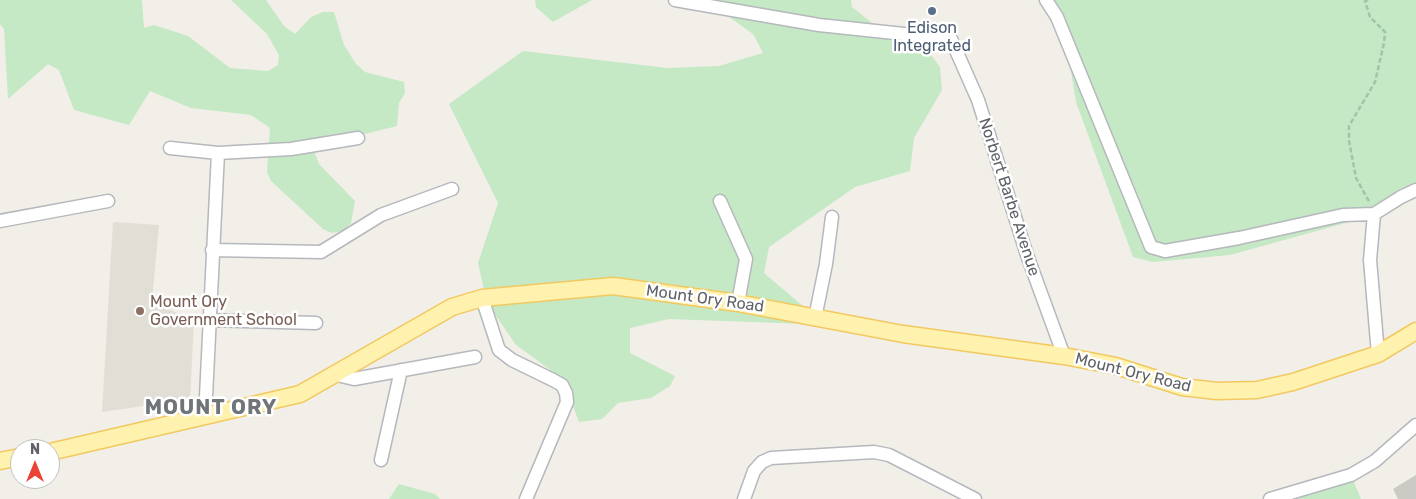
<!DOCTYPE html>
<style>
body{margin:0}
#map{position:relative;width:1416px;height:499px;overflow:hidden;background:#f1efe8;font-family:Rubik,sans-serif}
canvas{display:block}
.north{position:absolute;left:10px;top:439px;width:50px;height:50px;box-sizing:border-box;background:#fff;border:1px solid #bfc1c3;border-radius:50%;rotate:0deg;font-size:14px;font-weight:700;line-height:20px;text-align:center;color:#5f6368}
.north::after{content:'';display:block;margin:auto;width:18px;height:22px;background:#ea4335;clip-path:polygon(50% 0,100% 100%,50% 72%,0 100%)}
</style>
<div id="map">
<canvas width="1416" height="499"></canvas>
<div class="north">N</div>
</div>
<script>
const g = document.querySelector('canvas').getContext('2d');
g.lineJoin = 'round';
function fillPath(path, color) { g.fillStyle = color; g.fill(path, 'evenodd'); }
const poly = rows => new Path2D(rows.map(r => 'M' + r).join(''));
function trace(path, color, width, dash) { g.strokeStyle = color; g.lineWidth = width; g.lineCap = dash ? 'butt' : 'round'; g.setLineDash(dash || []); g.stroke(path); }
function label(font, color, halo, rows, align = 'center') {
  g.font = font + ' Rubik,sans-serif'; g.lineWidth = 5; g.setLineDash([]); g.textBaseline = 'middle'; g.strokeStyle = halo; g.fillStyle = color; for (const [text, x, y, turn = 0] of rows) {
    g.save(); g.translate(x, y); g.rotate((+turn || 0) * Math.PI / 180); g.textAlign = isNaN(turn) ? turn : align; if (halo) g.strokeText(text, 0, 0); g.fillText(text, 0, 0); g.restore();
  }
}
fillPath(poly([
 [113,222,159,225,152,301,194,321,190,399,102,412]
]), '#e1ded6');
fillPath(poly([
 [0,0,142,0,144,28,154,25,188,36,230,68,268,71,278,65,279,55,267,34,231,0,266,0,284,26,295,34,311,17,323,12,334,12,344,45,356,64,365,72,404,82,405,93,399,103,397,126,365,134,328,135,319,142,315,154,319,164,355,201,351,223,343,231,332,233,323,229,271,181,267,172,270,128,251,115,191,108,150,91,129,125,74,110,59,70,48,64,8,99,4,29,0,24],
 [535,0,592,0,553,22,536,7],
 [717,0,851,0,852,7,891,38,925,47,940,67,942,90,914,138,910,171,855,187,769,247,764,273,811,313,807,324,669,319,630,328,630,353,675,376,670,386,651,398,618,403,602,419,579,422,563,379,516,345,487,303,478,263,498,203,449,104,523,51,667,68,719,66,763,53,753,34,718,9],
 [1053,0,1416,0,1416,196,1396,209,1230,255,1153,262,1133,257,1076,102,1062,16],
 [1353,480,1361,499,1291,499],
 [399,484,435,494,440,499,389,499]
]), '#c5e8c5');
fillPath(poly([
 [1416,475,1416,499,1398,499,1393,489]
]), '#cccac5');
const minor = poly([
 [675,0,819,25,951,39,978,100,1027,255,1064,356],
 [1046,0,1057,17,1151,247,1165,251,1239,238,1343,215,1374,214],
 [170,148,218,153,291,149,358,138],
 [720,201,746,259,738,303],
 [0,221,108,201],
 [212,250,321,252,381,215,452,189],
 [482,298,499,350,512,360,553,380,562,385,566,393,567,402,526,499],
 [815,318,826,264,832,217],
 [208,320,316,323],
 [1378,354,1370,260,1374,214,1401,197,1416,190],
 [337,375,354,379,475,357],
 [205,417,218,153],
 [381,460,401,370],
 [744,499,754,471,762,462,771,458,874,452,889,455,975,499],
 [1270,499,1351,475,1375,461,1416,425]
]);
const major = poly([
 [50,452,300,394,452,307,482,298,613,286,738,303,903,334,1064,356,1116,366,1182,387,1217,391,1257,390,1293,382,1378,354,1416,331],
 [0,461,20,457]
]);
trace(minor, '#b5b8bc', 15);
trace(major, '#f2c960', 19);
trace(poly([
 [1368,0,1365,1,1370,17,1385,32,1384,43,1375,82,1349,126,1349,141,1356,178,1370,203]
]), '#9cc7a9', 2.5, [5, 2.5]);
trace(minor, '#fff', 12);
trace(major, '#fff2af', 16);
for (const [x, y, r, color] of [
 [932,11,5,"#5c6f8a"],
 [140,311,5,"#8d6e63"]
]) { const dot = new Path2D(); dot.arc(x, y, r, 0, 2 * Math.PI); g.fillStyle = color; g.fill(dot); trace(dot, '#fff', 2); }
label('16px', '#4e5e75', '#fff', [
 ["Edison",932,28],
 ["Integrated",932,46]
]);
label('16px', '#5f6368', '#fff', [
 ["Norbert Barbe Avenue",1009,197,72],
 ["Mount Ory Road",705,299,8],
 ["Mount Ory Road",1133,373,14]
]);
label('16px', '#785e54', '#fff', [
 ["Mount Ory",150,302],
 ["Government School",150,320]
], 'left');
g.letterSpacing = '1px';
label('bold 21px', '#70757a', '#fff', [
 ["MOUNT ORY",211,408]
]);
g.letterSpacing = '0px';
</script>
